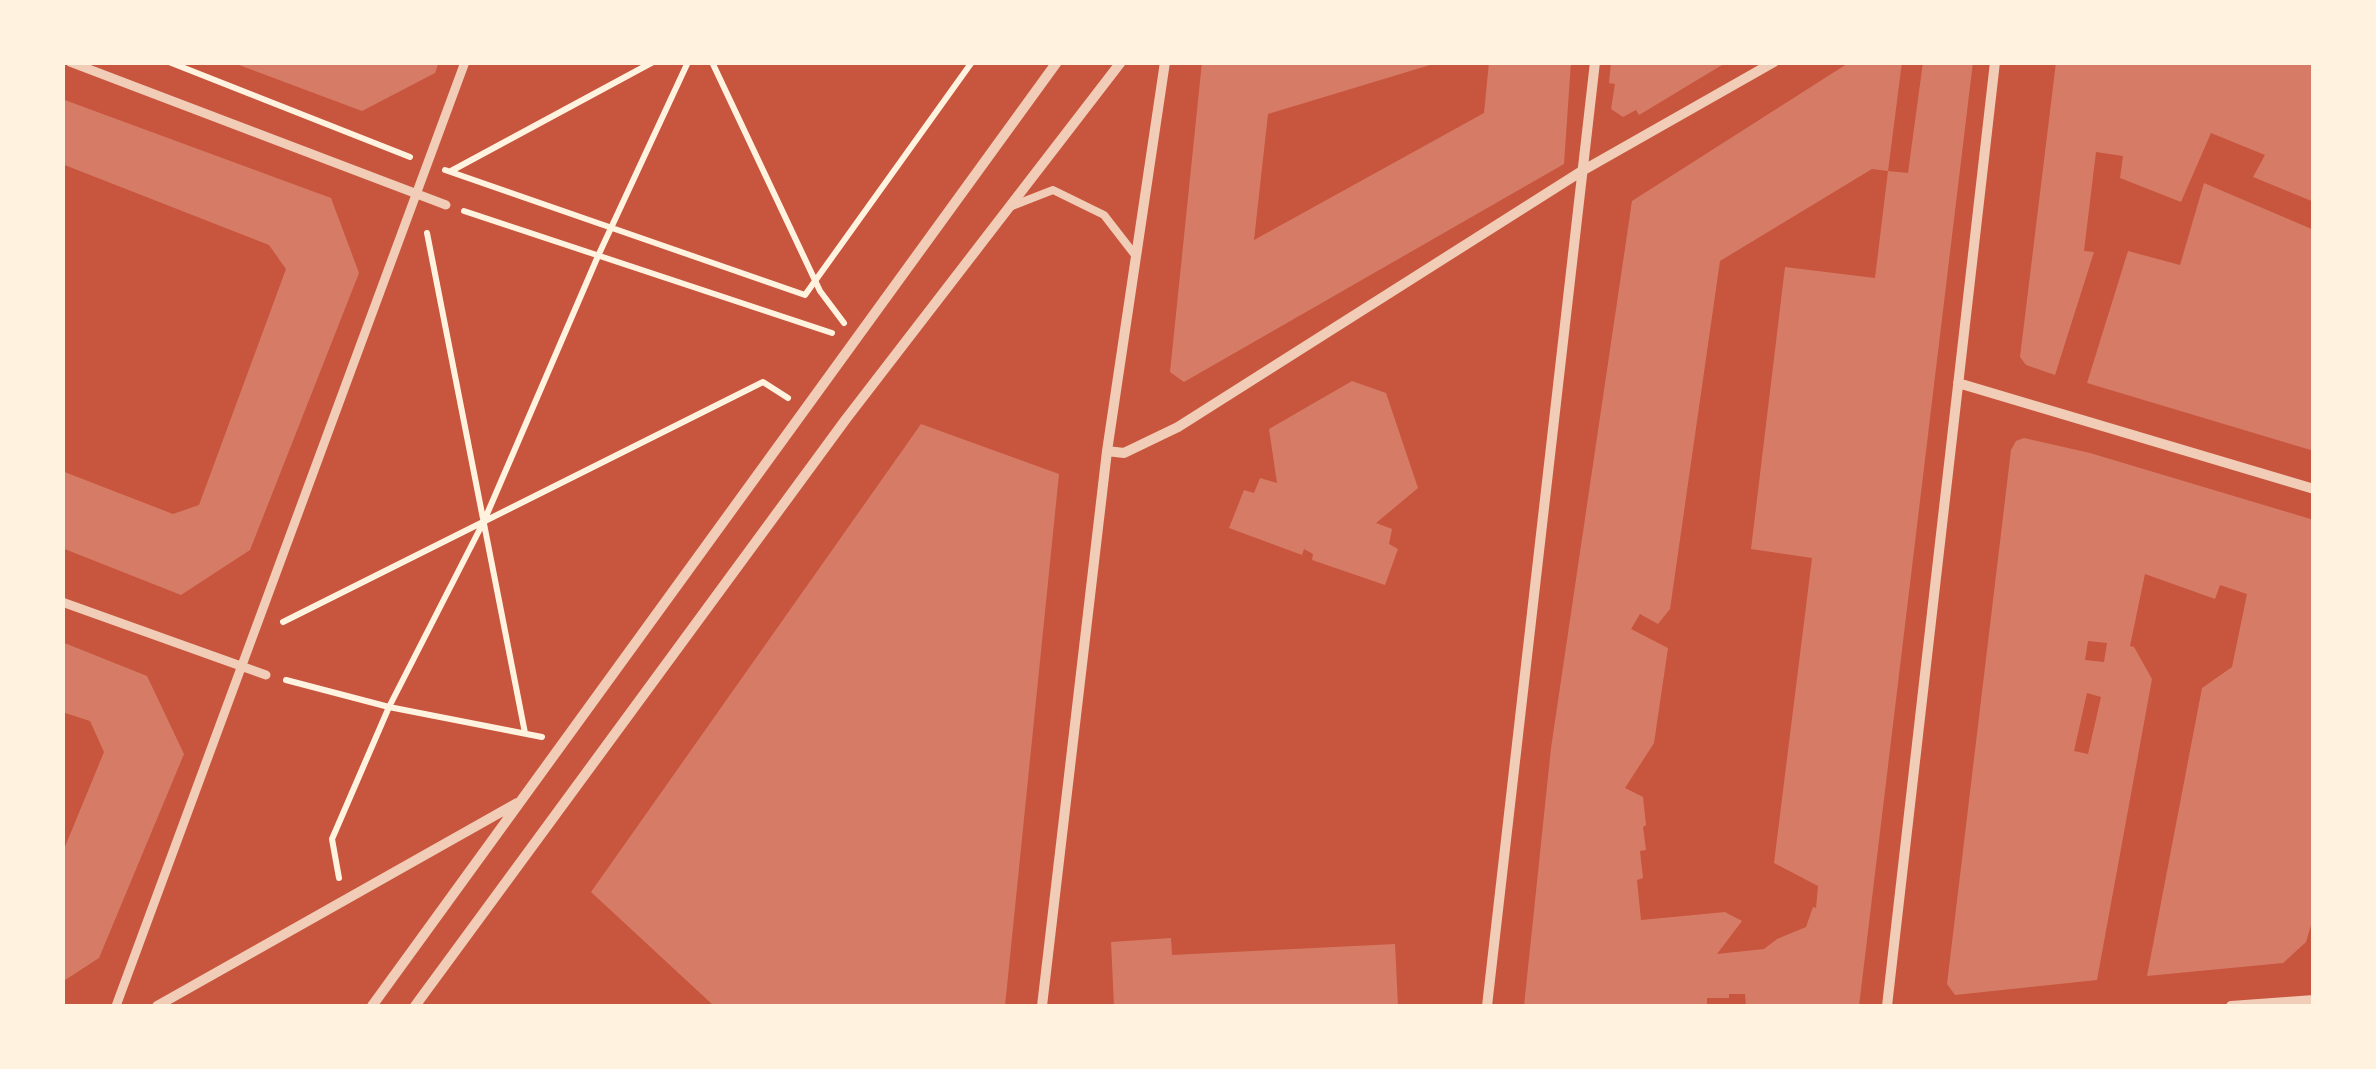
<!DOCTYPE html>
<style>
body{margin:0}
#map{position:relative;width:2376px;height:1069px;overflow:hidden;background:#c8553d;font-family:"Times New Roman",serif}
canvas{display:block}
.frame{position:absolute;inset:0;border:65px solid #fff3e0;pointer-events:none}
</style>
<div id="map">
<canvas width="2376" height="1069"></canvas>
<div class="frame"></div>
</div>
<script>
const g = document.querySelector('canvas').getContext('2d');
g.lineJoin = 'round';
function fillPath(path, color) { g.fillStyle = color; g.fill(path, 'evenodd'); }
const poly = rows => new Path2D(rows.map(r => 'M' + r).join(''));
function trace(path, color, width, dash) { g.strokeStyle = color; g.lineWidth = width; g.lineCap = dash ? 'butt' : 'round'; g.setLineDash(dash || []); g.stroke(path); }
fillPath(poly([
 [231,62,439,62,435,73,362,111],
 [1202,62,1440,62,1268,114,1254,240,1484,113,1489,62,1571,62,1564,164,1184,382,1170,372],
 [1611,62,1727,62,1639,115,1636,110,1623,117,1611,109,1615,84,1609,83],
 [1850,62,1902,62,1888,171,1872,169,1720,261,1670,609,1658,624,1640,614,1631,629,1668,648,1654,743,1625,788,1643,797,1646,825,1643,827,1646,850,1640,851,1643,878,1637,880,1641,920,1725,912,1742,921,1717,954,1764,949,1777,939,1806,927,1813,907,1816,908,1818,886,1774,863,1812,558,1751,549,1785,267,1875,278,1888,171,1908,173,1923,62,1973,62,1859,1006,1746,1006,1745,994,1729,994,1729,998,1707,998,1707,1006,1524,1006,1551,748,1632,201],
 [2056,62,2302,62,2314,65,2314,202,2253,177,2265,155,2211,133,2181,202,2120,178,2123,156,2096,152,2084,251,2094,252,2055,375,2026,365,2020,357],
 [62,99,331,198,359,273,250,550,181,595,62,548,62,471,173,514,199,505,286,269,269,245,62,164],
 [2204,183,2314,230,2314,451,2087,383,2128,251,2180,265],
 [1352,381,1386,393,1418,488,1376,523,1392,529,1389,544,1398,549,1385,585,1312,560,1313,554,1304,549,1302,555,1229,528,1244,490,1254,493,1260,478,1277,483,1269,429],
 [921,424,1059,474,1005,1006,714,1006,591,892],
 [2024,438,2090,453,2314,520,2314,915,2306,942,2283,963,2147,976,2202,688,2232,667,2247,594,2220,585,2215,599,2145,574,2130,646,2134,647,2152,679,2097,980,1955,995,1947,984,2011,450,2016,441],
 [2088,641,2107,643,2104,662,2085,660],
 [2087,693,2101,697,2088,754,2074,751],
 [62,642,147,676,184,754,99,958,62,982,62,854,104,752,90,721,62,712],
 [1171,938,1172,955,1395,944,1398,1006,1114,1006,1111,942]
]), '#d67c66');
trace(poly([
 [169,62,410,157],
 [712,62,820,291,844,323],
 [445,170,805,295,972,62],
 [451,171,653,62],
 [464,211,832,333],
 [427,233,525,733],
 [283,622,763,382,788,398],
 [286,680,389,707,542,737],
 [339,878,332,839,389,707,484,521,598,256,688,62]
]), '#fff3e0', 6);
trace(poly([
 [1012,206,1053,190,1104,215,1135,255]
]), '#f1ccb7', 8);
trace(poly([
 [70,62,446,205],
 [62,602,266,675],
 [116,1006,465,62]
]), '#f1ccb7', 9);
trace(poly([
 [1958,383,2314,489],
 [1107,451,1124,453,1178,427,1582,171,1774,62],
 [157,1006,517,803],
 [372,1006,1057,62],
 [415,1006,846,419,1121,62],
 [1042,1006,1107,451,1165,62],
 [1487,1006,1595,62],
 [1887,1006,1995,62],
 [2231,1006,2314,1000]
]), '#f1ccb7', 10);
</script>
